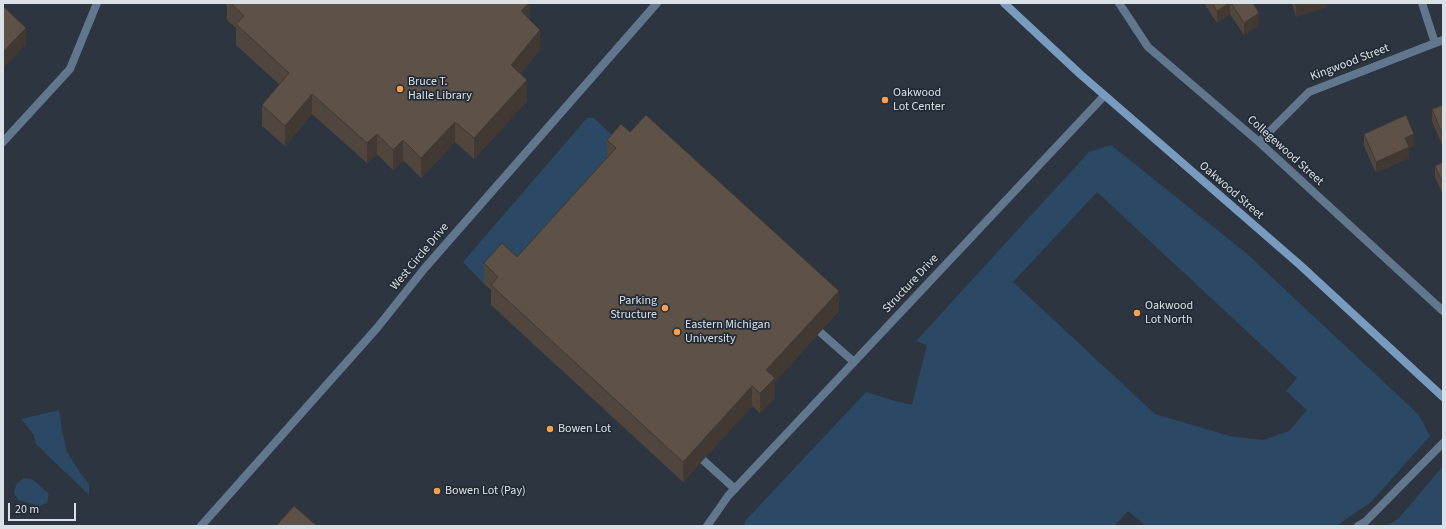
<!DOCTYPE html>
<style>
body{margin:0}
#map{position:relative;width:1446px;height:529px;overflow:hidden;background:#2d3640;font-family:"Source Sans 3",sans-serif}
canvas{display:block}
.frame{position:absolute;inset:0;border:4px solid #d9e0e6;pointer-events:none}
.scale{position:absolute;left:8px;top:503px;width:68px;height:18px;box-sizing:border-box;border:2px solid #d9e0e6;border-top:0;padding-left:5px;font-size:12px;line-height:14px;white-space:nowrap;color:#d9e0e6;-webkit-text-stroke:3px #232c36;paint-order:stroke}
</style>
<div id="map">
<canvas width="1446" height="529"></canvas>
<div class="frame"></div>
<div class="scale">20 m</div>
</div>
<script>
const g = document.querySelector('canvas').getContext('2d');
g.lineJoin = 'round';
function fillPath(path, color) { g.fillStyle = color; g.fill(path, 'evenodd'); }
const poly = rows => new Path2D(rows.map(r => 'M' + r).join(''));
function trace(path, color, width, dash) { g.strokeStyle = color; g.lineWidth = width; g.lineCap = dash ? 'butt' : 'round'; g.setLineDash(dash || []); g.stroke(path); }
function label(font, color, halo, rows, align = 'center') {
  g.font = font + ' "Source Sans 3",sans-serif'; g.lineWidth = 3.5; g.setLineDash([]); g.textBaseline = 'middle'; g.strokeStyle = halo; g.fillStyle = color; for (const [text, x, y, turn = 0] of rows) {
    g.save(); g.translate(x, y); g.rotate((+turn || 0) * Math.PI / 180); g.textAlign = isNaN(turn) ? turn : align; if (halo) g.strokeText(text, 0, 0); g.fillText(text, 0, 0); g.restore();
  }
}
fillPath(poly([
 [587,118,594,118,621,144,517,277,502,264,484,284,463,262],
 [1111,145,1246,253,1418,414,1430,436,1371,502,1336,526,1146,526,1128,511,1114,526,744,526,746,520,866,392,892,400,912,405,927,345,916,341,1089,152],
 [1097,192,1297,378,1286,391,1307,410,1289,431,1263,440,1230,436,1155,414,1013,282],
 [59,410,62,430,67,452,79,471,89,484,89,495,36,444,34,435,21,419],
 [1443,466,1443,526,1387,526,1399,518],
 [24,478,33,480,49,494,47,503,40,506,18,500,14,493,16,484]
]), '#2b4865');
trace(poly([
 [3,142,70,69,97,3],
 [820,332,854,362],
 [703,460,735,489],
 [201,526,377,328,424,269,657,3],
 [707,526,728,496,1104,96],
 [1358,526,1365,522,1443,443]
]), '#61778e', 8);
trace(poly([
 [1119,3,1148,47,1259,142,1443,311],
 [1422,3,1435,43],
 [1259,142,1309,92,1443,40]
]), '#61778e', 8);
trace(poly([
 [1004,3,1080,74,1300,265,1443,397]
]), '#789bbf', 8);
fillPath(poly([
 [224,3,530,3,530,20,540,50,520,74,527,101,474,159,455,142,421,178,403,160,393,170,377,154,367,163,312,114,285,146,262,126,262,105,280,85,236,45,236,28,227,20,227,6],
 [1204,3,1253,3,1259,25,1244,35,1230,14,1217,23],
 [1292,3,1326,3,1326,7,1296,17],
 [1443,105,1443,147,1432,121,1432,109],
 [630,132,839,311,775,382,775,398,760,413,752,406,683,482,491,305,491,290,484,284,484,263,517,257,607,157,607,140],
 [1364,134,1414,146,1409,148,1409,158,1376,173,1364,146],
 [1443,162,1443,195,1435,177,1435,166]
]), '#50463e');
fillPath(poly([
 [529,3,530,3,530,22,521,11],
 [1229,3,1230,3,1230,14,1217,23,1217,11],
 [1303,3,1326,3,1326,7,1296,17,1296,5],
 [1259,13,1259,25,1244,35,1244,23],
 [26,28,26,44,3,68,3,52],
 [540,30,540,50,511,85,511,65],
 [527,80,527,101,474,159,474,138],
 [312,94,312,114,285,146,285,126],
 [455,122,455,142,421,178,421,158],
 [377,134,377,154,367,163,367,143],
 [1414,134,1414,146,1409,148,1409,158,1376,173,1376,162,1405,138],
 [403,140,403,160,393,170,393,150],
 [839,291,839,311,775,382,775,398,760,413,760,393,766,370],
 [752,386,752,406,683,482,683,462]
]), '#413932');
const building = poly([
 [231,3,529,3,521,11,540,30,511,65,527,80,474,138,455,122,421,158,403,140,393,150,377,134,367,143,312,94,285,126,262,105,289,73,236,24,244,16,231,3],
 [1212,3,1229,3,1217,11,1212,3],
 [1231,3,1253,3,1259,13,1244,23,1231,3],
 [1296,3,1303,3,1296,5,1296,3],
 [3,6,26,28,3,52,3,6],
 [1443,105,1443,136,1432,109,1443,105],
 [646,115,839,291,766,370,775,378,760,393,752,386,683,462,491,285,498,277,484,263,502,243,517,257,616,148,607,140,621,124,630,132,646,115],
 [1406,115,1414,134,1405,138,1409,147,1376,162,1364,134,1406,115],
 [1443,162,1443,184,1435,166,1443,162],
 [294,506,317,526,276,526,294,506]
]);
fillPath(building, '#5d5148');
trace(building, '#413932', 1);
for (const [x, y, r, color] of [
 [400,89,4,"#f9a04d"],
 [885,100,4,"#f9a04d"],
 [665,308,4,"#f9a04d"],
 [1137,313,4,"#f9a04d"],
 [677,332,4,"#f9a04d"],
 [550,429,4,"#f9a04d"],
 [437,491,4,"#f9a04d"]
]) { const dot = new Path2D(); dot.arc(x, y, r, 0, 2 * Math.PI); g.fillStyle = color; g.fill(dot); trace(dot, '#232c36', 1.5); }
label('12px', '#d9e0e6', '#232c36', [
 ["Kingwood Street",1350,63,-21],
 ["Collegewood Street",1285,151,42],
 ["Oakwood Street",1231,191,41],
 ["West Circle Drive",420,257,-50],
 ["Structure Drive",911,284,-47]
]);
label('12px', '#d9e0e6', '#232c36', [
 ["Bruce T.",408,82],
 ["Halle Library",408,96],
 ["Oakwood",893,93],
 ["Lot Center",893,107],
 ["Parking",657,301,"right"],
 ["Structure",657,315,"right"],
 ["Oakwood",1145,306],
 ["Lot North",1145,320],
 ["Eastern Michigan",685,325],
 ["University",685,339],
 ["Bowen Lot",558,429],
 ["Bowen Lot (Pay)",445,491]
], 'left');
</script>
